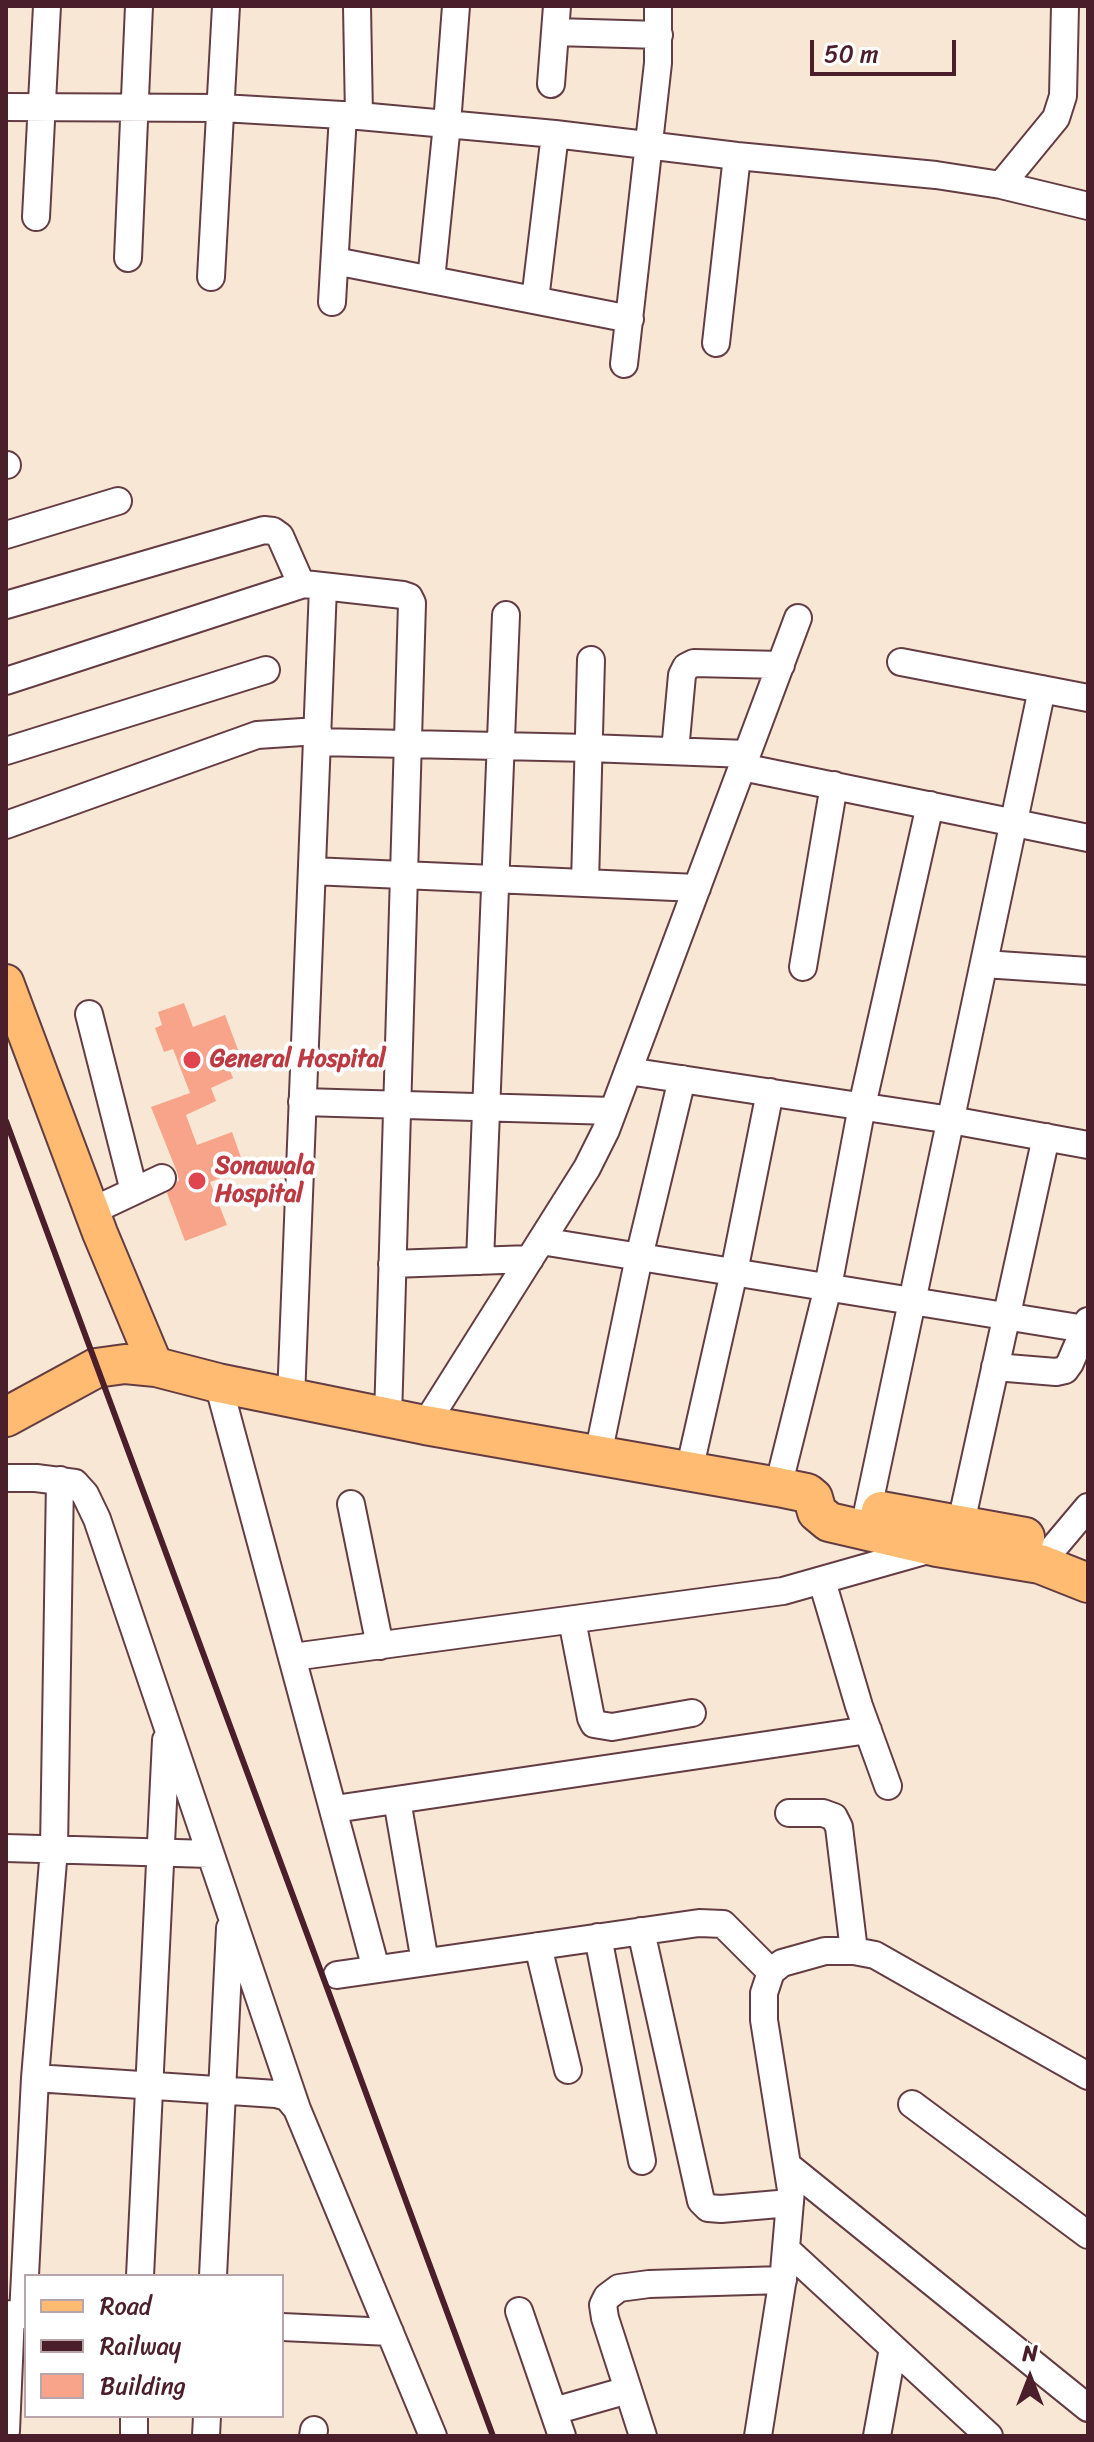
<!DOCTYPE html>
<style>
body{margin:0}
#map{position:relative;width:1094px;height:2442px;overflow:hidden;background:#f8e7d4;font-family:Sriracha,sans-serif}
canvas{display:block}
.frame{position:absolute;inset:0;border:8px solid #4a1f2b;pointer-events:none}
.legend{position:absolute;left:24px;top:2274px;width:260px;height:144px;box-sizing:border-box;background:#fff;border:2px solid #b7a5aa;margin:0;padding:10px 14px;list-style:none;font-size:24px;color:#4a1f2b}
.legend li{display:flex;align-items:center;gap:16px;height:40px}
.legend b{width:40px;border:2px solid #b7a5aa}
.north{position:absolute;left:990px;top:2338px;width:80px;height:80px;-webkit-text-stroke:6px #fff;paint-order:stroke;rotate:0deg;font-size:22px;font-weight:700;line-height:32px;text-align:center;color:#4a1f2b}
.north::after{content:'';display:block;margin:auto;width:28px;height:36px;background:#4a1f2b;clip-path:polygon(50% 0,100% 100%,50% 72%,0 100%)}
.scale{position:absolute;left:810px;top:40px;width:146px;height:36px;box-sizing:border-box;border:4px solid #4a1f2b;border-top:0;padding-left:10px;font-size:24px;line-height:28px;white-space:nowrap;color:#4a1f2b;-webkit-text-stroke:6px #fff;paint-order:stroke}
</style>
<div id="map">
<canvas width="1094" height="2442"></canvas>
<div class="frame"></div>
<ul class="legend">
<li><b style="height:10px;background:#febb71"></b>Road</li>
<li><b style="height:10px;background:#4a1f2b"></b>Railway</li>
<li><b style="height:22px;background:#f8a48b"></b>Building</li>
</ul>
<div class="north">N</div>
<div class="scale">50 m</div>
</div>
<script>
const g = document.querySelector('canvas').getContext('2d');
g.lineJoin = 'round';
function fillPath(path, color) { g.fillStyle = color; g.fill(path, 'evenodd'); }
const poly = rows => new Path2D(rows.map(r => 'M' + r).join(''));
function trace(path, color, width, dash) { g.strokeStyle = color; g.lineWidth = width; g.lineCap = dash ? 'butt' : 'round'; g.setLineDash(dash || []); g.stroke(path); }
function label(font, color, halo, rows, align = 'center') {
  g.font = font + ' Sriracha,sans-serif'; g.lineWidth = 8; g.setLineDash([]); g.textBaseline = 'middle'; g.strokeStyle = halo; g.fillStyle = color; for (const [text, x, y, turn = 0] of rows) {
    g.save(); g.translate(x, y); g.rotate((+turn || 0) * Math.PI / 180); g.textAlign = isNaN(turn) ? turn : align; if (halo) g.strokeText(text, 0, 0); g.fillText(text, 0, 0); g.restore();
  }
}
fillPath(poly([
 [184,1003,193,1027,225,1015,243,1063,229,1068,233,1078,211,1088,216,1101,186,1115,197,1145,232,1132,245,1169,210,1182,227,1225,185,1241,167,1193,179,1180,177,1172,151,1107,190,1093,173,1049,164,1052,155,1028,162,1025,158,1012]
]), '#f8a48b');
const minor = poly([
 [357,6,359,116],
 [555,32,659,35],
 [551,84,557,6],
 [6,107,222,108,359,116,555,134,737,156,936,175,1001,185,1088,206],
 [1001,185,1056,118,1063,96,1065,6],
 [36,217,47,6],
 [128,258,139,6],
 [335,261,630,319],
 [211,277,226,6],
 [431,280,447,124,456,6],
 [535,300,555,134],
 [332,302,343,115],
 [716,343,737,156],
 [624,364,658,63,658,6],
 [6,465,7,465],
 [6,535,118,501],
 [6,605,264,530,273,531,280,536,299,579,304,584,403,595,409,597,412,603,388,1418],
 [901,662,1088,698],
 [6,681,304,584],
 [317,742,589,748,747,754],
 [6,751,266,670],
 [675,751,682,675,686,667,694,663,781,665],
 [742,767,1088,838],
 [6,825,257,735,318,731],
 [312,871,697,888],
 [585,883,591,660],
 [984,964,1088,971],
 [803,967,834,785],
 [89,1014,134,1191],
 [628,1071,951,1120,1088,1145],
 [302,1102,613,1111],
 [92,1211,162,1178],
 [541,1241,1085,1329],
 [480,1261,506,615],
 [392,1264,530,1259],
 [995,1367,1056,1372,1065,1370,1070,1363,1088,1321],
 [218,1383,376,1969],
 [291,1398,323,587],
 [425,1425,587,1168,606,1130,798,618],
 [598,1455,639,1257,682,1079],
 [689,1471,734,1272,770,1092],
 [6,1478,36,1478,75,1483,85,1494,97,1519,297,2109],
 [778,1487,828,1287,862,1106,930,805],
 [351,1504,380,1646],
 [868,1509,1042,689],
 [961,1523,1046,1137],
 [1040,1564,1088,1507],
 [822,1581,859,1706,888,1786],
 [572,1620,591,1718,594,1724,612,1727,692,1713],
 [293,1657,783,1591,935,1548],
 [397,1800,425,1962],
 [335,1809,868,1730],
 [789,1813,823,1813,834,1817,839,1827,854,1951],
 [6,1848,210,1854],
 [641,1931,701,2201,708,2208,721,2209,790,2203],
 [598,1937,642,2161],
 [538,1946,568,2070],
 [337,1975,699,1923,723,1924,771,1972],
 [35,2078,276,2094,287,2097,297,2109,433,2436],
 [912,2104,1088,2235],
 [787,2165,1088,2408],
 [787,2250,989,2436],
 [140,2276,166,1740],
 [213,2276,230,1928],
 [519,2311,562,2436],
 [23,2315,35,2078,54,1849,60,1480],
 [282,2327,390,2332],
 [554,2411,628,2390],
 [6,2431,11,2314],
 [134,2436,134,2416],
 [206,2436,207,2416],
 [313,2436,314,2430],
 [643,2436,605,2318,603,2305,607,2297,619,2288,649,2284,783,2280],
 [758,2436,784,2271,791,2190,764,2020,764,1993,771,1972,782,1963,825,1951,854,1951,875,1955,1088,2076],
 [877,2436,893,2348]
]);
const major = poly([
 [6,982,100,1233,156,1367]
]);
const highway = poly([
 [6,1417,96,1368,125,1364,156,1367,218,1383,425,1425,778,1487,807,1493,813,1498,817,1512,829,1522,937,1547,1040,1564,1088,1583],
 [881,1511,1025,1537]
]);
trace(minor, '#643d44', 30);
trace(major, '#643d44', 38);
trace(highway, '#643d44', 42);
trace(minor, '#fff', 26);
trace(major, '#febb71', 34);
trace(highway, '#febb71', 38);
trace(poly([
 [6,1121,493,2436]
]), '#4a1f2b', 6);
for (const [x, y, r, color] of [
 [192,1060,10,"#e0444e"],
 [197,1181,10,"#e0444e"]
]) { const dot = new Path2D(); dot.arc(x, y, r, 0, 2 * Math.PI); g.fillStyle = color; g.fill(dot); trace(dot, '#fff', 3); }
label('bold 24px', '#be3a42', '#fff', [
 ["General Hospital",210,1060],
 ["Sonawala",215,1167],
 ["Hospital",215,1195]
], 'left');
</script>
